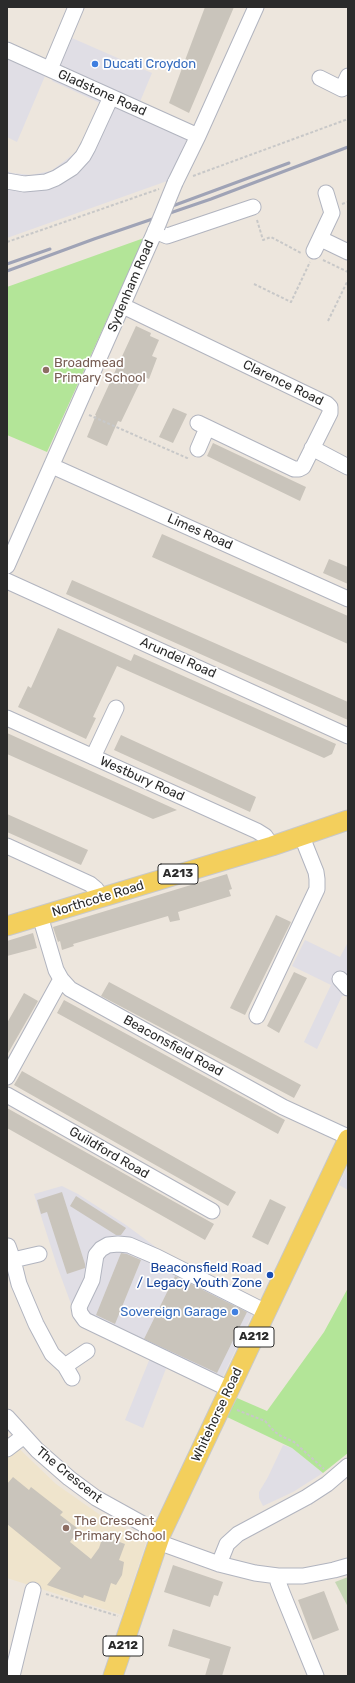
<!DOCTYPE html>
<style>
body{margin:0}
#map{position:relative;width:355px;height:1683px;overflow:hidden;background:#ede6dd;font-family:Rubik,sans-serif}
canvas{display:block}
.frame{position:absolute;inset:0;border:8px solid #2b2b2b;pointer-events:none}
</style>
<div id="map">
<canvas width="355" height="1683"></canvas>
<div class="frame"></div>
</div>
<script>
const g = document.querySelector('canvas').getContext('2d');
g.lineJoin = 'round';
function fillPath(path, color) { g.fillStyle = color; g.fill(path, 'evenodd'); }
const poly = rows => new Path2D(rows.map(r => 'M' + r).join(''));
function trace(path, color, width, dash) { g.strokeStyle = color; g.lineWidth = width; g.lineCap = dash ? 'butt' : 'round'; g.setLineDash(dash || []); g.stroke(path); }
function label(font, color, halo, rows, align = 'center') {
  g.font = font + ' Rubik,sans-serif'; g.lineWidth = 3.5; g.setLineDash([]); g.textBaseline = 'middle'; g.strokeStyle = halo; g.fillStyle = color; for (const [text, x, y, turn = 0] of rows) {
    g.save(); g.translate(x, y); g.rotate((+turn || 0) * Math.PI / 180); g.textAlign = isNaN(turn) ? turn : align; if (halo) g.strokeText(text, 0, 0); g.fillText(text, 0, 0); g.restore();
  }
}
fillPath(poly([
 [72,38,152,73,139,104,191,129,170,180,7,238,7,171,12,173,31,175,51,171,79,150,100,103,52,81],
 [7,59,45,76,17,142,7,137],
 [305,940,340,957,348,942,348,995,342,996,317,1049,304,1042,331,985,292,966],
 [348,1165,348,1190,339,1185],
 [62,1186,78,1194,126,1225,161,1251,257,1304,217,1389,167,1366,143,1428,125,1420,150,1358,74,1312,57,1266,34,1194],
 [283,1445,292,1448,323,1473,293,1492,263,1506,259,1498,259,1492,268,1477]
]), '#e0dee5');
fillPath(poly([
 [7,1437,56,1484,103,1517,147,1540,122,1615,7,1578]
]), '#efe4cc');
fillPath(poly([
 [144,238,47,452,7,435,7,287],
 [348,1288,348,1453,323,1473,292,1448,227,1417,237,1398,267,1411,324,1332]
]), '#b3e598');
fillPath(poly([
 [348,1577,348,1607,335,1582]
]), '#c5d7b4');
fillPath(poly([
 [205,7,234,7,189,113,169,103],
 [136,326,151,333,150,336,159,340,152,356,157,358,149,379,143,376,121,422,118,421,107,446,87,437,96,415,95,415],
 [173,408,187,414,173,443,159,437],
 [213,443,306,487,300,501,207,456],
 [162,534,348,616,348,644,152,557],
 [329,559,348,567,348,584,323,573],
 [72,580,348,702,348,720,66,594],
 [58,628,131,661,134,654,336,744,332,754,324,758,117,666,93,717,96,718,86,739,18,707,28,686,31,688],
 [7,733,177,810,153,819,7,754],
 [121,735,256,797,250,812,114,750],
 [7,814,88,850,81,865,7,832],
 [227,874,232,889,229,890,231,896,178,912,180,920,170,922,168,916,73,944,74,946,62,950,60,941,58,942,53,927],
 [276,915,291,922,245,1015,230,1008],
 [33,933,37,948,7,956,7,941],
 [294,972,307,978,279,1033,267,1026],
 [109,982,301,1085,294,1098,101,996],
 [24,993,38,1001,7,1055,7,1023],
 [64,1000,285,1120,278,1134,57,1013],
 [22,1071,236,1192,228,1206,14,1085],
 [7,1108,214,1224,205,1240,7,1128],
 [62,1192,85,1264,85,1268,67,1274,47,1212,41,1214,37,1200],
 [76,1196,126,1228,121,1235,116,1235,70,1206],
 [270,1199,286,1207,268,1245,252,1237],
 [121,1253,127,1254,141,1260,115,1324,96,1315],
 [175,1276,247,1312,217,1373,144,1339],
 [13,1477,29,1490,31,1487,63,1512,60,1515,77,1528,73,1533,75,1535,70,1542,91,1559,99,1548,103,1536,125,1544,119,1560,124,1562,122,1575,116,1585,111,1583,105,1602,84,1595,83,1598,47,1585,61,1568,7,1524,7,1484],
 [173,1565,223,1582,218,1596,214,1595,210,1607,164,1592],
 [324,1591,339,1630,313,1640,298,1600],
 [173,1629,231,1647,222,1676,205,1676,210,1659,168,1646]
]), '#c9c4bb');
const minor = poly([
 [7,50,198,136],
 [50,69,76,7],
 [320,78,342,89,348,76],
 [7,181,24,184,46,182,56,178,72,168,83,156,88,147,111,97],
 [175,183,198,136,256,7],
 [155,231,167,236,253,207],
 [321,239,348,252],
 [314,251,332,213,326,193],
 [123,306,327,404,330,407,330,413,303,467,299,469,294,469,198,423],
 [312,448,348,467],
 [198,449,207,428],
 [52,466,348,599],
 [7,566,157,227],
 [7,581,348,736],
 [7,718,257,831,265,836,272,846],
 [93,757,116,708],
 [7,846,90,884,96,889,101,897],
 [40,916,56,970,61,979,70,989,283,1107,348,1137],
 [340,979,348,988],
 [257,1016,317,889,317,879,316,872,302,837],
 [7,1077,61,979],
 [7,1095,212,1211],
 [8,1246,13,1260],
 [39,1254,13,1260,19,1284,36,1324,52,1354,65,1366,87,1351],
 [65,1366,72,1378],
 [229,1389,85,1320,80,1313,79,1307,92,1280,96,1255,101,1249,108,1245,118,1244,129,1245,157,1257,266,1312],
 [7,1417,37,1450,69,1478,96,1498,161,1534],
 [7,1449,24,1436],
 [158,1542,219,1564,255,1573,278,1576,303,1576,334,1570,348,1566],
 [219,1564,227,1544,238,1534,307,1497,327,1484,348,1466],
 [278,1576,278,1582,283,1595,316,1676],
 [12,1676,33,1590]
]);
const major = poly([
 [7,926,272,846,348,820],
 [113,1676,161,1534,348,1139]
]);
trace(minor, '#b1b4bf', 17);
trace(major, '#c8c8c8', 21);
trace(poly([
 [193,176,348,119],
 [342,204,348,202],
 [257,220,263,240,271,237,301,253],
 [7,242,159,189],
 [323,260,348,272],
 [254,284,291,302,310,262],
 [328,321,348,280],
 [89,415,187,458,188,456],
 [237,1410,265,1421,274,1431,279,1435,294,1442,324,1469],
 [46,1594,118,1616]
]), '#c8c8c8', 2, [3, 2]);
trace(minor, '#fff', 15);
trace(major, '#f3cf5c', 19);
trace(poly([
 [167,208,289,163],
 [7,264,50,249],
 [7,271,94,239,211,199,348,147]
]), '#9fa3b6', 3);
const minorBridge = poly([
 [157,227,175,183]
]);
trace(minorBridge, '#b1b4bf', 17, []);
trace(minorBridge, '#fff', 15);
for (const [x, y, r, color] of [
 [95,64,4,"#3f7fe0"],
 [46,370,4,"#8d6e63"],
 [270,1275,4,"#1a4fb4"],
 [235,1312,4,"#3f7fe0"],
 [66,1528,4,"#8d6e63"]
]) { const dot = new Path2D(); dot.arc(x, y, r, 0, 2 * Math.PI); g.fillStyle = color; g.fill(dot); trace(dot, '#fff', 1.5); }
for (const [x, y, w] of [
 [178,874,40],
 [254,1337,40],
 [123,1646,40]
]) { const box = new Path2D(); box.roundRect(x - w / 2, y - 10, w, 20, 3); g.fillStyle = '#fff'; g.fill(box); trace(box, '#2b2b2b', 1); }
label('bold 12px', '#2b2b2b', null, [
 ["A213",178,874],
 ["A212",254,1337],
 ["A212",123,1646]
]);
label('13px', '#366cbe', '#fff', [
 ["Ducati Croydon",103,64],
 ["Sovereign Garage",227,1312,"right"]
], 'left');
label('13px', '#2b2b2b', '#fff', [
 ["Gladstone Road",102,93,24],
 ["Sydenham Road",131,286,-67],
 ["Clarence Road",283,383,26],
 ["Limes Road",200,532,24],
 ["Arundel Road",178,658,24],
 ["Westbury Road",142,779,24],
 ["Northcote Road",98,899,-17],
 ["Beaconsfield Road",173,1046,29],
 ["Guildford Road",109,1153,30],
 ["Whitehorse Road",217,1415,-65],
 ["The Crescent",69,1475,39]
]);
label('13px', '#785e54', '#fff', [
 ["Broadmead",54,363],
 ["Primary School",54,378],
 ["The Crescent",74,1521],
 ["Primary School",74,1536]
], 'left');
label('13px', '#164399', '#fff', [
 ["Beaconsfield Road",262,1268],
 ["/ Legacy Youth Zone",262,1283]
], 'right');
</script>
